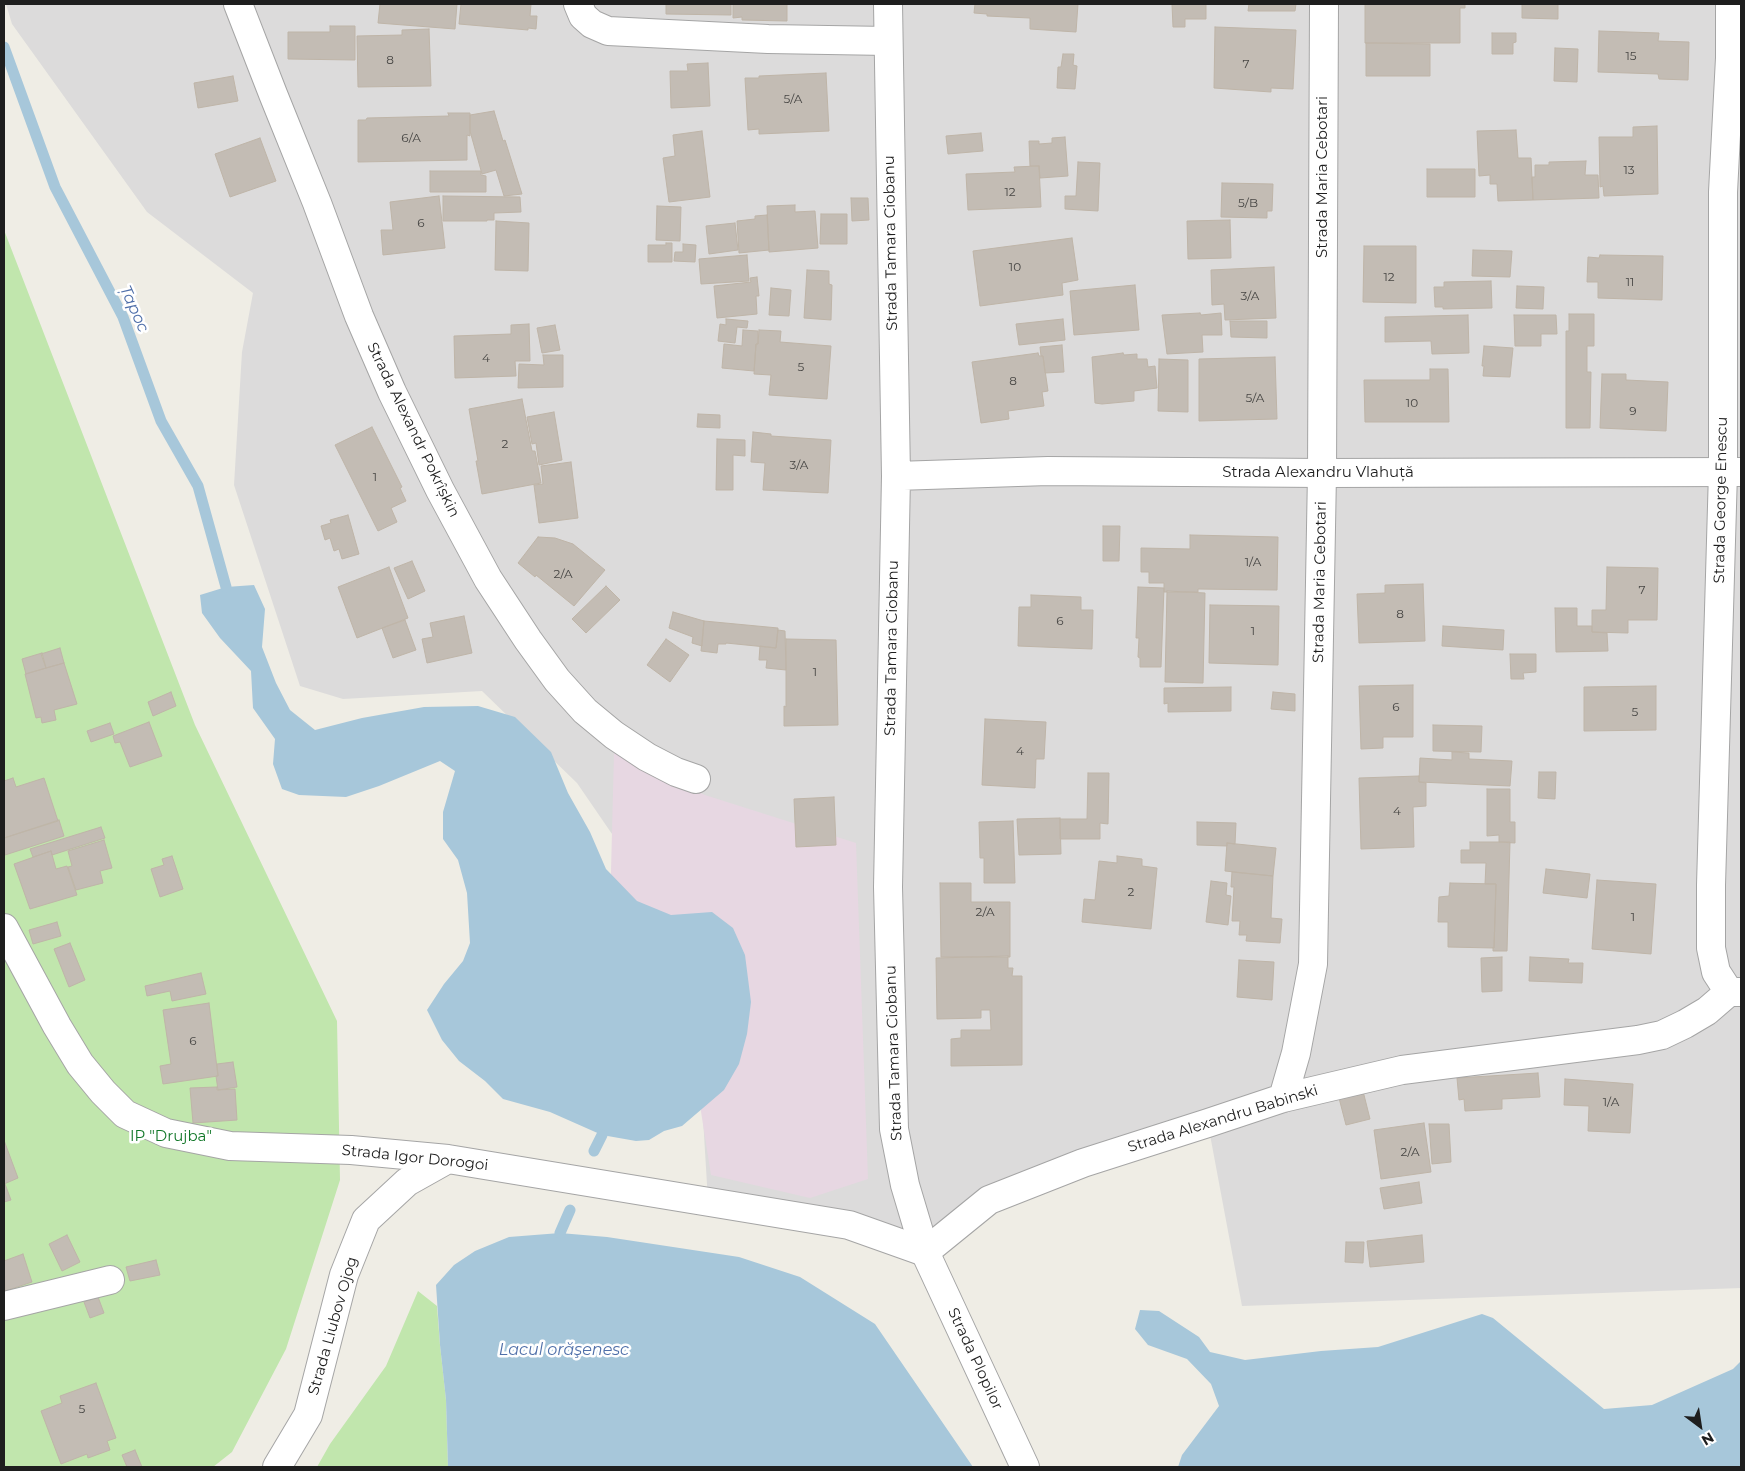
<!DOCTYPE html>
<meta charset="utf-8">
<style>
body{margin:0}
#map{position:relative;width:1745px;height:1471px;overflow:hidden;background:#efede5;font-family:Montserrat,sans-serif}
canvas{display:block}
.frame{position:absolute;inset:0;border:5px solid #1e1e1e;pointer-events:none}
.north{position:absolute;left:1675px;top:1401px;width:50px;height:50px;-webkit-text-stroke:4px #fff;paint-order:stroke;rotate:149deg;font-size:14px;font-weight:700;line-height:20px;text-align:center;color:#1e1e1e}
.north::after{content:'';display:block;margin:auto;width:18px;height:22px;background:#1e1e1e;clip-path:polygon(50% 0,100% 100%,50% 72%,0 100%)}
</style>
<div id="map">
<canvas width="1745" height="1471"></canvas>
<div class="frame"></div>
<div class="north">N</div>
</div>
<script>
const g = document.querySelector('canvas').getContext('2d');
g.lineJoin = 'round';
function fillPath(path, color) { g.fillStyle = color; g.fill(path, 'evenodd'); }
const poly = rows => new Path2D(rows.map(r => 'M' + r).join(''));
function trace(path, color, width, dash) { g.strokeStyle = color; g.lineWidth = width; g.lineCap = dash ? 'butt' : 'round'; g.setLineDash(dash || []); g.stroke(path); }
function label(font, color, halo, rows, align = 'center') {
  g.font = font + ' Montserrat,sans-serif'; g.lineWidth = 5; g.setLineDash([]); g.textBaseline = 'middle'; g.strokeStyle = halo; g.fillStyle = color; for (const [text, x, y, turn = 0] of rows) {
    g.save(); g.translate(x, y); g.rotate((+turn || 0) * Math.PI / 180); g.textAlign = isNaN(turn) ? turn : align; if (halo) g.strokeText(text, 0, 0); g.fillText(text, 0, 0); g.restore();
  }
}
fillPath(poly([
 [6,4,1741,4,1741,1288,1242,1306,1208,1124,1083,1163,925,1252,708,1201,693,952,577,783,482,691,343,699,300,686,234,485,242,352,253,293,147,212,12,24]
]), '#dcdbdb');
fillPath(poly([
 [614,753,705,795,856,843,868,1179,810,1198,711,1175,696,1080,609,950]
]), '#e7d7e2');
fillPath(poly([
 [4,230,195,725,337,1021,340,1180,286,1349,232,1452,213,1467,4,1467],
 [418,1291,437,1306,440,1345,446,1400,448,1467,317,1467,330,1444,386,1366]
]), '#c1e6ad');
fillPath(poly([
 [254,585,265,609,262,647,276,683,290,710,315,730,362,718,424,707,478,706,515,717,551,752,568,793,590,832,606,869,637,901,671,915,712,912,733,928,745,955,751,1002,747,1034,739,1064,724,1090,682,1126,664,1131,649,1140,636,1141,602,1135,550,1112,503,1099,485,1081,459,1061,442,1040,427,1010,444,984,463,961,470,943,467,893,458,860,443,839,443,812,455,771,440,761,379,786,346,797,299,795,282,789,273,764,275,739,253,708,251,671,220,638,202,613,200,595,226,587],
 [560,1233,607,1237,739,1257,800,1277,875,1324,973,1467,448,1467,446,1400,440,1345,436,1285,454,1265,475,1251,509,1237],
 [1140,1310,1159,1311,1199,1337,1210,1352,1245,1360,1321,1351,1378,1347,1482,1314,1493,1318,1604,1409,1652,1405,1733,1369,1741,1361,1741,1467,1178,1467,1182,1455,1219,1406,1211,1384,1187,1359,1148,1345,1135,1329]
]), '#a7c7da');
trace(poly([
 [4,47,55,187,123,317,161,421,198,486,226,587],
 [594,1151,602,1135],
 [560,1233,570,1210]
]), '#a7c7da', 11);
const building = poly([
 [380,4,457,4,455,29,378,23,380,4],
 [461,4,531,4,530,16,537,16,536,29,528,28,528,30,459,24,461,4],
 [666,4,731,4,731,15,666,14,666,4],
 [733,4,787,4,787,21,742,20,742,17,733,18,733,4],
 [975,4,1078,4,1076,32,1030,29,1030,18,987,16,987,14,974,13,975,4],
 [1172,4,1206,4,1206,19,1185,19,1185,27,1173,27,1172,4],
 [1249,4,1296,4,1295,11,1248,11,1249,4],
 [1365,4,1465,4,1465,8,1460,8,1460,43,1365,43,1365,4],
 [1522,4,1558,4,1558,19,1522,18,1522,4],
 [330,26,355,26,355,60,288,59,288,32,330,32,330,26],
 [1215,27,1296,30,1293,89,1271,88,1271,92,1214,88,1215,27],
 [429,29,431,86,358,87,357,36,402,35,402,30,429,29],
 [1599,31,1659,33,1658,41,1689,42,1688,80,1659,79,1658,74,1598,72,1599,31],
 [1492,33,1516,33,1516,42,1513,43,1513,54,1492,54,1492,33],
 [1366,43,1430,44,1430,76,1366,76,1366,43],
 [1555,48,1578,49,1577,82,1554,81,1555,48],
 [1063,54,1074,54,1073,65,1077,66,1075,89,1057,88,1058,67,1061,67,1063,54],
 [708,63,710,106,671,108,670,71,688,71,687,64,708,63],
 [826,73,829,131,759,134,759,129,748,130,745,78,759,78,759,76,826,73],
 [233,76,238,101,198,108,194,83,233,76],
 [494,111,503,141,505,140,522,194,504,196,496,170,482,174,470,131,470,115,494,111],
 [448,113,470,113,470,136,467,135,467,160,358,162,358,120,366,120,367,118,449,116,448,113],
 [1657,126,1658,194,1604,196,1603,186,1600,187,1599,137,1633,137,1633,127,1657,126],
 [1516,130,1518,158,1531,158,1533,200,1498,201,1497,184,1490,184,1490,175,1479,176,1477,131,1516,130],
 [702,131,710,197,669,202,663,158,675,156,673,135,702,131],
 [981,133,983,151,948,154,946,136,981,133],
 [1065,137,1068,176,1040,178,1039,166,1030,166,1029,141,1039,141,1039,144,1052,143,1052,138,1065,137],
 [260,138,276,181,230,197,215,154,260,138],
 [1586,161,1585,175,1598,175,1599,198,1533,200,1532,177,1535,177,1535,165,1549,165,1549,162,1586,161],
 [1078,162,1100,163,1098,211,1065,209,1065,196,1076,196,1078,162],
 [1039,166,1041,207,968,210,966,174,1015,172,1014,167,1039,166],
 [1427,169,1475,169,1475,197,1427,197,1427,169],
 [430,171,481,171,481,175,486,176,486,192,430,192,430,171],
 [1222,183,1273,184,1272,211,1267,211,1267,218,1221,217,1222,183],
 [439,196,445,248,383,255,381,230,393,230,390,202,439,196],
 [443,196,520,197,521,212,494,213,494,220,487,220,487,221,443,221,443,196],
 [851,198,868,198,869,220,852,221,851,198],
 [795,205,795,212,815,211,818,248,769,252,767,206,795,205],
 [657,206,681,207,680,241,656,240,657,206],
 [821,214,847,214,847,244,820,244,821,214],
 [767,215,769,250,739,253,737,221,755,219,755,216,767,215],
 [1230,220,1231,258,1188,259,1187,221,1230,220],
 [496,221,529,223,528,271,495,270,496,221],
 [735,223,738,250,709,254,706,226,735,223],
 [1072,238,1078,280,1062,283,1063,295,980,306,973,251,1072,238],
 [666,243,672,243,672,262,648,262,648,245,666,245,666,243],
 [683,244,696,245,695,262,674,261,675,252,683,252,683,244],
 [1364,246,1416,246,1416,303,1363,302,1364,246],
 [1473,250,1512,251,1510,277,1472,276,1473,250],
 [747,255,749,281,701,284,699,259,747,255],
 [1600,255,1663,256,1662,300,1598,298,1598,282,1587,282,1588,257,1599,258,1600,255],
 [1274,267,1276,318,1225,320,1224,304,1212,305,1211,270,1274,267],
 [807,270,829,271,829,284,832,285,831,320,804,318,807,270],
 [757,277,759,296,756,296,757,314,717,318,714,286,751,282,750,278,757,277],
 [1491,281,1492,308,1443,309,1443,307,1435,307,1434,287,1444,287,1444,282,1491,281],
 [1135,285,1139,330,1074,335,1070,291,1135,285],
 [1517,286,1544,287,1543,309,1516,308,1517,286],
 [771,288,791,290,789,316,769,315,771,288],
 [1200,313,1201,315,1221,313,1222,335,1202,335,1203,352,1167,354,1162,315,1200,313],
 [1569,314,1594,314,1594,346,1587,346,1587,372,1591,372,1590,428,1566,428,1566,331,1569,331,1569,314],
 [1468,315,1469,353,1432,354,1431,341,1385,342,1385,317,1468,315],
 [1514,315,1556,315,1557,334,1541,334,1541,346,1515,346,1514,315],
 [726,319,748,321,747,328,737,327,735,343,718,341,720,324,726,325,726,319],
 [1063,319,1065,340,1019,345,1016,324,1063,319],
 [1230,321,1267,321,1267,338,1231,337,1230,321],
 [529,324,530,361,515,361,516,376,455,378,454,336,511,334,511,325,529,324],
 [555,325,560,350,542,353,537,328,555,325],
 [743,330,758,331,758,344,756,344,754,371,722,368,724,344,742,346,743,330],
 [759,330,781,331,780,342,831,346,827,399,769,395,771,375,754,374,756,344,758,344,759,330],
 [1062,345,1064,372,1045,373,1043,356,1041,356,1040,347,1062,345],
 [1484,346,1513,348,1510,377,1483,376,1484,366,1482,366,1484,346],
 [1038,353,1039,356,1043,356,1048,391,1042,392,1044,406,1008,411,1009,419,981,423,972,362,1038,353],
 [1123,353,1124,355,1137,354,1137,359,1147,359,1148,367,1155,366,1157,388,1134,391,1134,401,1102,404,1095,403,1092,357,1123,353],
 [543,355,563,355,563,387,518,388,519,364,544,365,543,355],
 [1275,357,1277,419,1199,421,1199,359,1275,357],
 [1159,359,1188,360,1188,412,1158,411,1159,359],
 [1430,369,1448,369,1449,422,1365,422,1364,380,1430,380,1430,369],
 [1602,374,1626,374,1626,380,1668,382,1666,431,1600,428,1602,374],
 [522,399,532,451,535,451,541,483,482,494,476,461,478,461,469,409,522,399],
 [554,412,562,460,539,465,536,443,532,444,527,417,554,412],
 [698,414,720,415,720,428,697,427,698,414],
 [372,427,402,487,400,488,406,501,391,508,397,522,378,531,335,445,372,427],
 [753,432,771,434,771,436,831,440,828,493,763,490,765,463,751,462,753,432],
 [717,439,745,440,745,456,733,455,733,490,716,490,717,439],
 [571,462,578,518,539,523,534,485,543,484,541,466,571,462],
 [348,515,359,554,342,559,339,549,334,551,330,538,325,540,321,526,331,523,330,520,348,515],
 [1103,526,1120,526,1119,561,1103,561,1103,526],
 [1190,535,1278,537,1277,590,1198,589,1198,592,1164,592,1164,583,1149,583,1149,572,1141,572,1141,548,1190,549,1190,535],
 [538,537,555,538,573,544,605,570,574,606,536,575,535,577,518,563,538,537],
 [412,561,425,591,408,599,394,568,412,561],
 [389,567,408,618,357,638,338,587,389,567],
 [1607,567,1658,568,1657,620,1628,620,1628,633,1592,632,1592,610,1606,610,1607,567],
 [1423,584,1425,641,1359,643,1357,594,1385,593,1385,585,1423,584],
 [606,586,620,600,586,633,572,619,606,586],
 [1138,587,1164,588,1161,667,1140,667,1140,658,1138,657,1139,638,1136,638,1138,587],
 [1167,591,1205,593,1203,683,1165,682,1167,591],
 [1031,595,1081,597,1081,610,1093,610,1092,649,1018,646,1019,607,1031,607,1031,595],
 [1210,605,1279,606,1278,665,1209,663,1210,605],
 [1555,608,1577,608,1577,626,1592,626,1592,632,1607,633,1608,651,1556,652,1555,608],
 [673,612,704,621,702,646,692,643,693,637,669,628,673,612],
 [464,616,472,653,427,663,422,639,433,637,430,623,464,616],
 [405,620,416,650,393,658,382,628,405,620],
 [704,621,778,628,776,648,726,643,726,644,718,644,717,653,701,651,704,621],
 [1443,626,1504,630,1503,650,1442,646,1443,626],
 [778,630,785,631,786,670,766,668,767,660,759,660,760,646,776,648,778,630],
 [666,639,689,655,670,682,647,665,666,639],
 [786,639,836,640,838,725,784,726,784,706,786,707,786,639],
 [60,648,64,663,46,668,41,654,60,648],
 [42,653,46,668,26,674,22,659,42,653],
 [1510,654,1536,654,1536,672,1523,673,1524,679,1511,679,1510,654],
 [64,663,77,704,54,710,56,720,42,723,41,717,36,718,25,674,64,663],
 [1413,685,1413,737,1383,737,1383,748,1361,749,1359,686,1413,685],
 [1656,686,1656,730,1584,731,1584,687,1656,686],
 [1231,687,1231,711,1168,712,1168,703,1164,704,1164,688,1231,687],
 [171,692,176,706,153,716,148,702,171,692],
 [1273,692,1295,694,1295,711,1271,709,1273,692],
 [985,719,1046,722,1044,759,1036,759,1035,788,982,785,985,719],
 [149,722,162,756,130,767,120,742,115,743,113,736,149,722],
 [110,723,114,734,91,742,87,731,110,723],
 [1433,725,1482,726,1481,752,1433,751,1433,725],
 [1452,752,1469,753,1469,759,1512,761,1510,786,1419,782,1420,758,1452,760,1452,752],
 [1539,772,1556,772,1555,799,1538,798,1539,772],
 [1088,773,1109,773,1108,824,1100,823,1100,839,1060,839,1060,819,1087,819,1088,773],
 [1419,776,1419,782,1426,783,1426,806,1413,807,1414,847,1361,849,1359,778,1419,776],
 [13,778,16,787,44,778,58,821,4,838,4,781,13,778],
 [1487,789,1510,789,1510,822,1515,822,1515,843,1499,842,1499,835,1487,836,1487,789],
 [834,797,836,845,796,847,794,799,834,797],
 [1060,818,1061,854,1019,855,1017,819,1060,818],
 [59,820,64,836,5,855,4,838,59,820],
 [1013,821,1015,883,984,883,984,858,980,858,979,822,1013,821],
 [1197,822,1236,823,1235,844,1227,843,1227,846,1197,845,1197,822],
 [101,827,105,838,52,855,51,851,33,857,30,849,101,827],
 [104,840,112,868,100,871,103,883,76,890,68,867,72,866,68,851,104,840],
 [1470,842,1510,842,1507,951,1493,951,1493,947,1494,948,1496,884,1485,884,1486,863,1461,863,1461,850,1470,850,1470,842],
 [1227,843,1276,848,1273,876,1225,871,1227,843],
 [51,851,56,869,67,866,77,895,30,909,14,864,51,851],
 [172,856,183,889,160,897,151,869,164,865,162,859,172,856],
 [1117,856,1142,859,1142,866,1157,868,1151,929,1082,922,1084,899,1095,900,1099,861,1117,863,1117,856],
 [1546,869,1590,874,1587,898,1543,893,1546,869],
 [1232,872,1273,876,1271,918,1282,919,1280,943,1246,941,1247,935,1239,935,1240,921,1232,921,1234,887,1231,887,1232,872],
 [1597,880,1656,884,1651,954,1592,949,1597,880],
 [1211,881,1227,883,1226,895,1231,896,1228,925,1206,922,1211,881],
 [940,883,971,883,971,902,1010,902,1010,957,941,957,940,883],
 [1450,883,1496,884,1494,948,1448,947,1448,922,1438,922,1439,897,1449,896,1450,883],
 [57,922,61,936,33,944,29,930,57,922],
 [70,943,85,980,69,987,54,949,70,943],
 [1008,956,1008,968,1013,968,1012,976,1022,976,1022,1065,951,1066,951,1039,961,1038,961,1030,991,1030,990,1010,981,1010,981,1018,937,1019,936,958,1008,956],
 [1502,957,1502,991,1482,992,1481,958,1502,957],
 [1530,957,1569,959,1568,963,1583,963,1582,983,1529,981,1530,957],
 [1239,960,1274,962,1272,1000,1237,997,1239,960],
 [201,973,206,994,172,1001,170,991,147,996,145,986,201,973],
 [209,1003,218,1076,163,1084,160,1066,171,1064,163,1010,209,1003],
 [233,1062,237,1087,218,1090,216,1076,218,1076,217,1064,233,1062],
 [1538,1073,1540,1097,1502,1099,1502,1109,1465,1111,1464,1099,1459,1100,1457,1078,1538,1073],
 [1565,1079,1633,1084,1630,1133,1588,1131,1589,1106,1564,1105,1565,1079],
 [217,1087,217,1090,235,1089,237,1120,193,1123,190,1088,217,1087],
 [1363,1091,1370,1119,1346,1125,1339,1098,1363,1091],
 [1424,1123,1431,1172,1381,1179,1374,1130,1424,1123],
 [1429,1124,1449,1124,1451,1162,1432,1164,1429,1124],
 [5,1143,18,1178,4,1184,4,1144,5,1143],
 [1419,1182,1422,1203,1384,1209,1380,1188,1419,1182],
 [5,1184,11,1200,4,1202,4,1185,5,1184],
 [67,1235,80,1262,62,1271,49,1244,67,1235],
 [1422,1235,1424,1262,1370,1267,1367,1241,1422,1235],
 [1346,1242,1364,1242,1363,1263,1345,1262,1346,1242],
 [23,1254,32,1282,5,1291,4,1261,23,1254],
 [156,1260,160,1275,130,1281,126,1267,156,1260],
 [98,1297,104,1313,90,1318,84,1302,98,1297],
 [96,1383,116,1438,107,1441,110,1450,88,1458,87,1454,61,1464,41,1411,62,1403,60,1396,96,1383],
 [135,1450,142,1467,127,1467,122,1455,135,1450]
]);
fillPath(building, '#c3bcb4');
trace(building, '#bfb5a8', 1);
const minor = poly([
 [238,4,273,94,317,203,359,316,392,392,440,490,488,579,528,640,557,680,585,711,614,735,647,757,676,772,696,779],
 [578,4,583,16,592,24,608,31,768,39,888,41],
 [4,928,57,1026,80,1064,103,1092,125,1114,166,1133,230,1146,351,1150,448,1159,849,1225,925,1252,989,1200,1083,1163,1208,1123,1283,1098,1402,1070,1638,1040,1662,1035,1685,1024,1707,1011,1729,992,1741,992],
 [1729,992,1716,972,1711,948,1711,885,1723,472,1723,192,1730,58,1730,4],
 [1283,1098,1296,1053,1313,964,1322,473,1324,4],
 [4,1306,110,1280],
 [277,1467,308,1415,344,1275,366,1220,407,1182,448,1159]
]);
const tertiary = poly([
 [888,4,896,476,888,887,894,1129,905,1185,925,1252,1025,1467],
 [896,476,1048,471,1322,473,1741,472]
]);
trace(minor, '#a5a5a5', 30);
trace(tertiary, '#a5a5a5', 30);
trace(minor, '#fff', 28);
trace(tertiary, '#fff', 28);
label('12px', '#474644', null, [
 ["15",1631,56],
 ["8",390,60],
 ["7",1246,64],
 ["5/A",793,99],
 ["6/A",411,138],
 ["13",1629,170],
 ["12",1010,192],
 ["5/B",1248,203],
 ["6",421,223],
 ["10",1015,267],
 ["12",1389,277],
 ["11",1630,282],
 ["3/A",1250,296],
 ["4",486,358],
 ["5",801,367],
 ["8",1013,381],
 ["5/A",1255,398],
 ["10",1412,403],
 ["9",1633,411],
 ["2",505,444],
 ["3/A",799,465],
 ["1",375,477],
 ["1/A",1253,562],
 ["2/A",563,574],
 ["7",1642,590],
 ["8",1400,614],
 ["6",1060,621],
 ["1",1253,631],
 ["1",815,672],
 ["6",1396,707],
 ["5",1635,712],
 ["4",1020,751],
 ["4",1397,811],
 ["2",1131,892],
 ["2/A",985,912],
 ["1",1633,917],
 ["6",193,1041],
 ["1/A",1611,1102],
 ["2/A",1410,1152],
 ["5",82,1409]
]);
label('15px', '#1e1e1e', '#fff', [
 ["Strada Maria Cebotari",1323,177,-90],
 ["Strada Tamara Ciobanu",891,243,-91],
 ["Strada Alexandr Pokrîșkin",413,430,64],
 ["Strada Аlexandru Vlahuță",1318,473],
 ["Strada George Enescu",1721,500,-89],
 ["Strada Maria Cebotari",1320,582,-89],
 ["Strada Tamara Ciobanu",892,648,-89],
 ["Strada Tamara Ciobanu",894,1053,-92],
 ["Strada Alexandru Babinski",1223,1119,-17],
 ["Strada Igor Dorogoi",415,1158,6],
 ["Strada Liubov Ojog",333,1326,-74],
 ["Strada Plopilor",975,1359,65]
]);
label('15px', '#117728', '#fff', [
 ["IP \"Drujba\"",171,1137]
]);
label('italic 16px', '#4f6fa9', '#fff', [
 ["Țapoc",134,309,66],
 ["Lacul orăşenesc",564,1350]
]);
</script>
